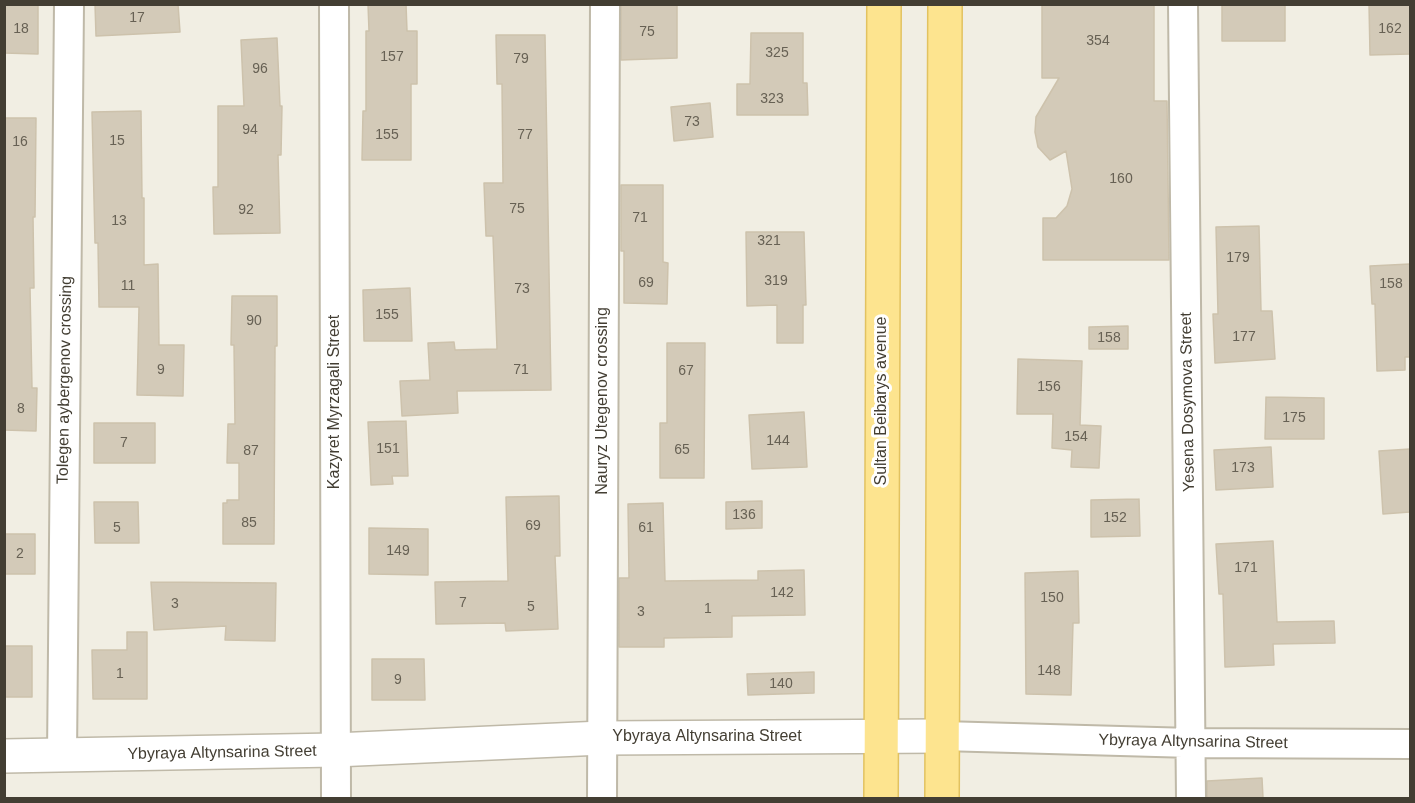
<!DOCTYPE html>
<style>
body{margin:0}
#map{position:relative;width:1415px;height:803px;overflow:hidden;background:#f1eee3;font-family:Arial,sans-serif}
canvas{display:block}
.frame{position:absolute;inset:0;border:6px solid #433e33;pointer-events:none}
</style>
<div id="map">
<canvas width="1415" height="803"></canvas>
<div class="frame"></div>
</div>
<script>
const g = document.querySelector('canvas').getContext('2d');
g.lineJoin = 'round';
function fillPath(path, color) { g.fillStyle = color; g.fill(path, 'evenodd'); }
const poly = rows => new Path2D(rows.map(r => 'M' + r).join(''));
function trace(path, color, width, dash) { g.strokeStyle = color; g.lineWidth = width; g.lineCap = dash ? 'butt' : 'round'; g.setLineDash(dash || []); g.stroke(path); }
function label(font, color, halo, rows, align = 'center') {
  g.font = font + ' Arial,sans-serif'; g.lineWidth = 6; g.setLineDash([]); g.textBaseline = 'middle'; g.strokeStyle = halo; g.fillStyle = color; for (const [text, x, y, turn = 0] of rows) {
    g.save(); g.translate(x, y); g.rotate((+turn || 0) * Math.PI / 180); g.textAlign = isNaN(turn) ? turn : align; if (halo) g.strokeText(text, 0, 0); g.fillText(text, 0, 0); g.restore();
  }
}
const building = poly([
 [4,4,38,4,38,54,4,53,4,4],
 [95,4,178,4,180,32,96,36,95,4],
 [368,4,406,4,407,31,417,31,417,84,411,84,411,160,362,160,363,111,366,111,366,31,369,31,368,4],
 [677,4,677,58,621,60,621,5,677,4],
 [1042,4,1154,4,1154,101,1167,101,1169,260,1043,260,1043,218,1056,218,1067,206,1072,189,1066,151,1050,160,1038,147,1035,132,1036,117,1059,78,1042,78,1042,4],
 [1222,4,1285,4,1285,41,1222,41,1222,4],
 [1369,4,1410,4,1410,54,1370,55,1369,4],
 [751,33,803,33,803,83,807,83,808,115,737,115,737,84,750,84,751,33],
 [496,35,545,35,551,390,457,391,458,413,402,416,400,381,430,380,428,343,454,342,455,350,497,349,493,236,486,236,484,183,503,183,502,84,497,84,496,35],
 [277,38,280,106,282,106,281,155,278,155,280,233,214,234,213,187,218,187,218,106,244,106,241,40,277,38],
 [710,103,713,137,674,141,671,107,710,103],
 [141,111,142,198,144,198,144,265,158,264,159,345,184,345,183,396,137,395,139,307,99,307,98,243,95,243,92,112,141,111],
 [4,118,36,118,35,217,33,217,34,288,30,288,32,388,37,388,36,431,4,430,4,118],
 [621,185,663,185,663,262,668,263,667,304,624,303,624,251,621,251,621,185],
 [1259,226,1261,311,1272,311,1275,359,1215,363,1213,314,1218,314,1216,227,1259,226],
 [746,232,804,232,806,305,803,305,803,343,777,343,777,305,747,306,746,232],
 [1410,264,1410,357,1405,357,1405,370,1377,371,1375,304,1372,304,1370,266,1410,264],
 [410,288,412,341,364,341,363,290,410,288],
 [232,296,277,296,277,346,275,346,274,544,223,544,223,503,227,503,227,500,239,500,239,463,227,463,228,424,235,424,234,345,231,345,232,296],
 [1128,326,1128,349,1089,349,1089,327,1128,326],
 [667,343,705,343,704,478,660,478,660,423,667,423,667,343],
 [1018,359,1082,361,1080,425,1101,426,1099,468,1071,467,1072,450,1052,448,1053,414,1017,414,1018,359],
 [1266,397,1324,398,1324,439,1265,439,1266,397],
 [804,412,807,467,752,469,749,415,804,412],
 [406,421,408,476,392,476,393,484,371,485,368,422,406,421],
 [94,423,155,423,155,463,94,463,94,423],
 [1271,447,1273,487,1216,490,1214,450,1271,447],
 [1410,449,1410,512,1383,514,1379,451,1410,449],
 [559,496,560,556,555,556,558,629,506,631,505,623,436,624,435,582,508,581,506,497,559,496],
 [1139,499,1140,536,1091,537,1091,500,1139,499],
 [762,501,762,528,726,529,726,502,762,501],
 [94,502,138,502,139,543,95,543,94,502],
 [663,503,665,581,758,580,758,571,804,570,805,615,732,616,732,637,664,638,664,647,619,647,619,578,629,578,628,504,663,503],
 [369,528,428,529,428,575,369,574,369,528],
 [4,534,35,534,35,574,4,574,4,534],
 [1273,541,1277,622,1334,621,1335,643,1273,644,1274,665,1225,667,1223,594,1219,594,1216,544,1273,541],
 [1078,571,1079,623,1073,623,1071,695,1026,694,1025,573,1078,571],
 [151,582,276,583,275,641,225,640,226,626,154,630,151,582],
 [127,632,147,632,147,699,93,699,92,650,127,650,127,632],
 [4,646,32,646,32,697,4,697,4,646],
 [372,659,424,659,425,700,372,700,372,659],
 [814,672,814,693,748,695,747,674,814,672],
 [1262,778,1263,798,1207,798,1207,781,1262,778]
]);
fillPath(building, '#d3cab8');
trace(building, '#cdc2ac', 1.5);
const minor = poly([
 [334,4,336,798],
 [1183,4,1191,798],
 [942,736,1192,743,1410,744],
 [62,756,69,4],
 [602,798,605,4]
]);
const tertiary = poly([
 [4,756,335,750,602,738,942,736]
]);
const primary = poly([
 [881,798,884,4],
 [942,798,945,4]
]);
trace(minor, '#bfb9a8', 32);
trace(tertiary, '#bfb9a8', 36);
trace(primary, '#e2c260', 36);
trace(minor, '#fff', 28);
trace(tertiary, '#fff', 33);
trace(primary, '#fde48f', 33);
label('14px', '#676154', null, [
 ["17",137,18],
 ["18",21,29],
 ["162",1390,29],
 ["75",647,32],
 ["354",1098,41],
 ["325",777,53],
 ["157",392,57],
 ["79",521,59],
 ["96",260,69],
 ["323",772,99],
 ["73",692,122],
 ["94",250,130],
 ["155",387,135],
 ["77",525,135],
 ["15",117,141],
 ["16",20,142],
 ["160",1121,179],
 ["75",517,209],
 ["92",246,210],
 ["71",640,218],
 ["13",119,221],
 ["321",769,241],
 ["179",1238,258],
 ["319",776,281],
 ["69",646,283],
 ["158",1391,284],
 ["11",128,286],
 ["73",522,289],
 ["155",387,315],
 ["90",254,321],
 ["177",1244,337],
 ["158",1109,338],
 ["9",161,370],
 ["71",521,370],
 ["67",686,371],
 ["156",1049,387],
 ["8",21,409],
 ["175",1294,418],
 ["154",1076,437],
 ["144",778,441],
 ["7",124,443],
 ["151",388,449],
 ["65",682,450],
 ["87",251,451],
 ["173",1243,468],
 ["136",744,515],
 ["152",1115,518],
 ["85",249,523],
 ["69",533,526],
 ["5",117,528],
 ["61",646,528],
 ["149",398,551],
 ["2",20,554],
 ["171",1246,568],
 ["142",782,593],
 ["150",1052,598],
 ["7",463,603],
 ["3",175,604],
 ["5",531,607],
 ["1",708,609],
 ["3",641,612],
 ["148",1049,671],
 ["1",120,674],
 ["9",398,680],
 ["140",781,684]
]);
label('16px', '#433e33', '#fff', [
 ["Tolegen aybergenov crossing",65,380,-89],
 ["Nauryz Utegenov crossing",603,401,-90],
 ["Sultan Beibarys avenue",882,401,-90],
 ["Kazyret Myrzagali Street",335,402,-90],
 ["Yesena Dosymova Street",1188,402,-91],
 ["Ybyraya Altynsarina Street",707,737],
 ["Ybyraya Altynsarina Street",1193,742,1],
 ["Ybyraya Altynsarina Street",222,753,-1]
]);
</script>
